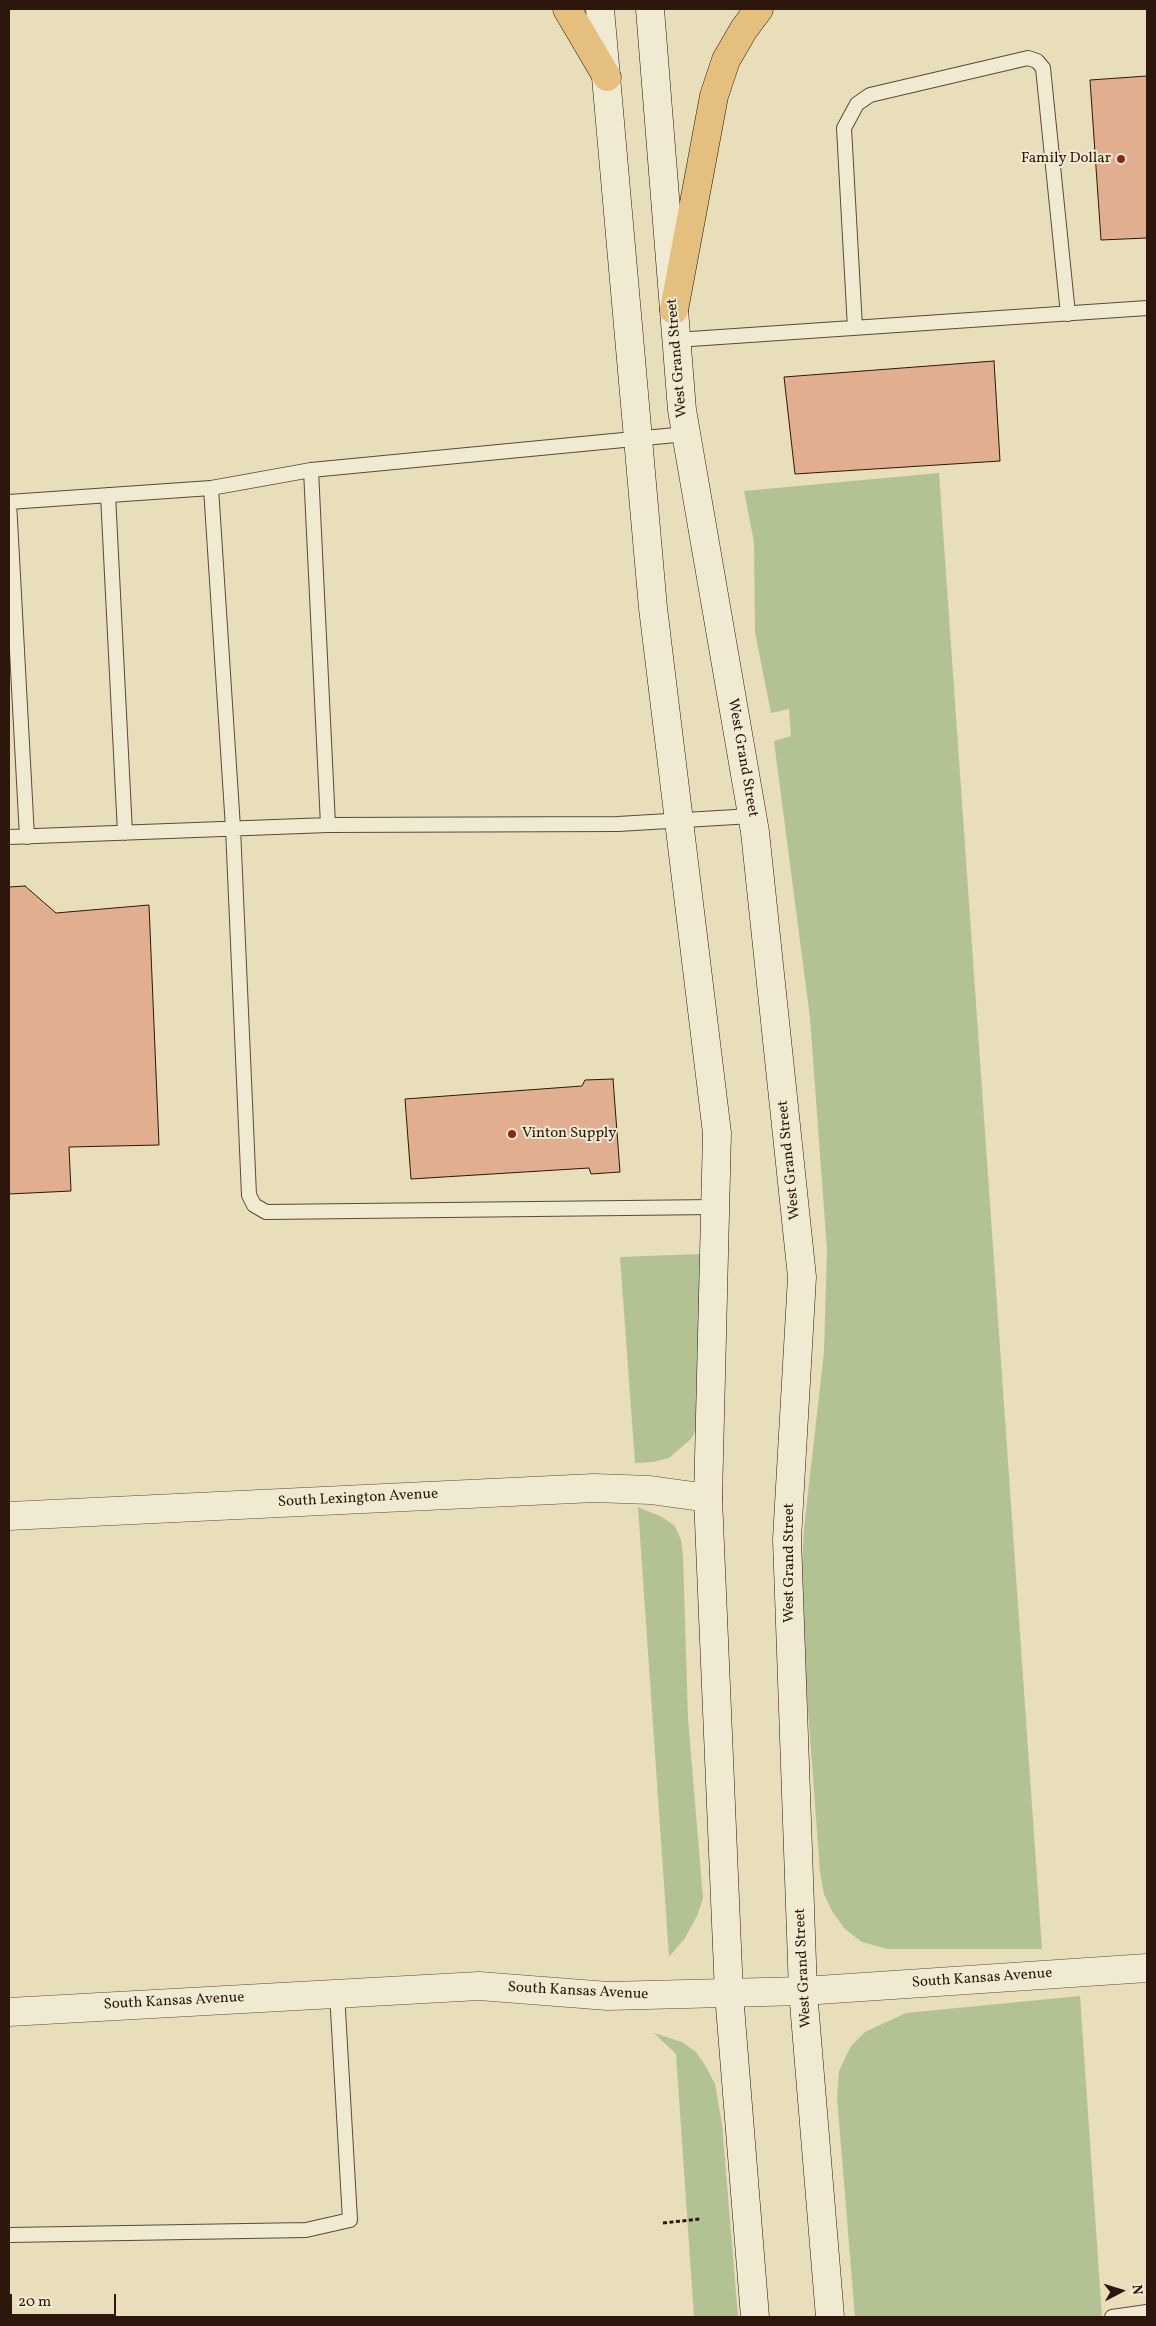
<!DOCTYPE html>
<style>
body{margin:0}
#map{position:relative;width:1156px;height:2326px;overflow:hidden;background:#e8deba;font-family:Vollkorn,serif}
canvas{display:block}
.frame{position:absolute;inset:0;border:10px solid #2d170c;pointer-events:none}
.north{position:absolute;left:1096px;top:2266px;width:50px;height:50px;-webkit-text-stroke:4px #f0ead2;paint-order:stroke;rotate:85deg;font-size:14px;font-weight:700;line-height:20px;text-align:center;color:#2d170c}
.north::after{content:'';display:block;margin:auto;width:18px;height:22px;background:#2d170c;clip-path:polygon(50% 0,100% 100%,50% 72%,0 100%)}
.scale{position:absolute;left:10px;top:2294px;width:106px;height:22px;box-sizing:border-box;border:2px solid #2d170c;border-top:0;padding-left:6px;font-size:15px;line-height:18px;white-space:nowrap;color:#2d170c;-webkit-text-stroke:4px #f0ead2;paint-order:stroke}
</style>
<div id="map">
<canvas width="1156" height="2326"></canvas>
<div class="frame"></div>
<div class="north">N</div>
<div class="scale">20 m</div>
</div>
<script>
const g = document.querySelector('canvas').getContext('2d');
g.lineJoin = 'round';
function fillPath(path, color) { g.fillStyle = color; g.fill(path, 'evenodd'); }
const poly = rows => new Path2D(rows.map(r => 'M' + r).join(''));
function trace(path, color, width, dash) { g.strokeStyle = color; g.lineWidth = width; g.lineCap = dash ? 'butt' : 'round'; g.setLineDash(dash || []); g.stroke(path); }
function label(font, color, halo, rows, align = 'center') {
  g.font = font + ' Vollkorn,serif'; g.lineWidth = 4; g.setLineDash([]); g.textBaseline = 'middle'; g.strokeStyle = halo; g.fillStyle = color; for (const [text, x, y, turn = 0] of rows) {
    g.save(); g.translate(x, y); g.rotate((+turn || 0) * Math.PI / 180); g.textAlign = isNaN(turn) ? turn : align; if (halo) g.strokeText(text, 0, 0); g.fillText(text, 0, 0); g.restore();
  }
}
fillPath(poly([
 [939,473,1042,1949,888,1949,862,1942,845,1929,832,1911,824,1894,820,1872,802,1629,801,1580,804,1528,824,1352,827,1250,810,1018,774,741,791,736,789,709,771,713,755,632,754,542,744,491],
 [701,1254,698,1426,691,1439,669,1458,653,1462,635,1463,620,1257],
 [638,1507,662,1517,675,1526,681,1540,683,1555,688,1719,703,1898,697,1916,685,1938,669,1957],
 [1080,1996,1102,2317,855,2317,837,2098,839,2071,851,2046,865,2032,906,2013],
 [654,2033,682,2042,696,2052,705,2065,715,2084,722,2124,738,2317,694,2317,676,2054]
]), '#b3c292');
const building = poly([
 [1147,76,1147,238,1101,240,1090,80,1147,76],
 [994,361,1000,461,795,474,784,377,994,361],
 [25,886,56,913,149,905,159,1145,69,1147,71,1191,9,1194,9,887,25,886],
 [613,1079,620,1172,591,1174,589,1168,411,1179,405,1099,582,1086,585,1080,613,1079]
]);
fillPath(building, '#e1ae8f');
trace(building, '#2d170c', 1);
const lane = poly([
 [855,328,844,128,857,104,870,95,1028,58,1037,61,1043,68,1068,314],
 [676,340,1147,308],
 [311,470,328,825],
 [211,488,233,828,249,1195,254,1205,266,1212,715,1207],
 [108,495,125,833],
 [9,837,328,825,618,824,752,816],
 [27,837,9,502,211,488,311,470,686,434],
 [9,2235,306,2230,350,2220,337,1993],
 [1112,2317,1147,2312]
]);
const street = poly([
 [9,1516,594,1488,650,1490,708,1498],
 [9,2012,479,1986,608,1996,803,1991,1147,1968]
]);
const secondary = poly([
 [600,9,653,608,717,1133,708,1498,729,1994,755,2317],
 [650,9,682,410,755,832,802,1277,787,1539,803,1991,830,2317]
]);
const primary = poly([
 [567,9,607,77],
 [674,310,714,96,726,60,744,29,759,9]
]);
trace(lane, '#5c4938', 16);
trace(street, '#5c4938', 29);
trace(secondary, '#2d170c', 29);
trace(primary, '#2d170c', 29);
trace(poly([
 [663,2223,700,2219]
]), '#2d170c', 3, [4, 2.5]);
trace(lane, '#f0ead2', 14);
trace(street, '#f0ead2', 28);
trace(secondary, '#f0ead2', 28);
trace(primary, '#e4bf7d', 28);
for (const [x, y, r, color] of [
 [1121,159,5,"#8f2418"],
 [512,1134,5,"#8f2418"]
]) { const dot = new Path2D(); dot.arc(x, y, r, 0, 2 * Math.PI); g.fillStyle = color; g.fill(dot); trace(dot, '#f0ead2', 2); }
label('15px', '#2d170c', '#f0ead2', [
 ["Family Dollar",1111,159],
 ["Vinton Supply",522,1134,"left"]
], 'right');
label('15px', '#2d170c', '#f0ead2', [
 ["West Grand Street",678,358,-95],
 ["West Grand Street",742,758,80],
 ["West Grand Street",790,1160,-96],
 ["South Lexington Avenue",358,1499,-3],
 ["West Grand Street",790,1563,-90],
 ["West Grand Street",804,1968,-93],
 ["South Kansas Avenue",982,1979,-4],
 ["South Kansas Avenue",578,1992,3],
 ["South Kansas Avenue",174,2002,-3]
]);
</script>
